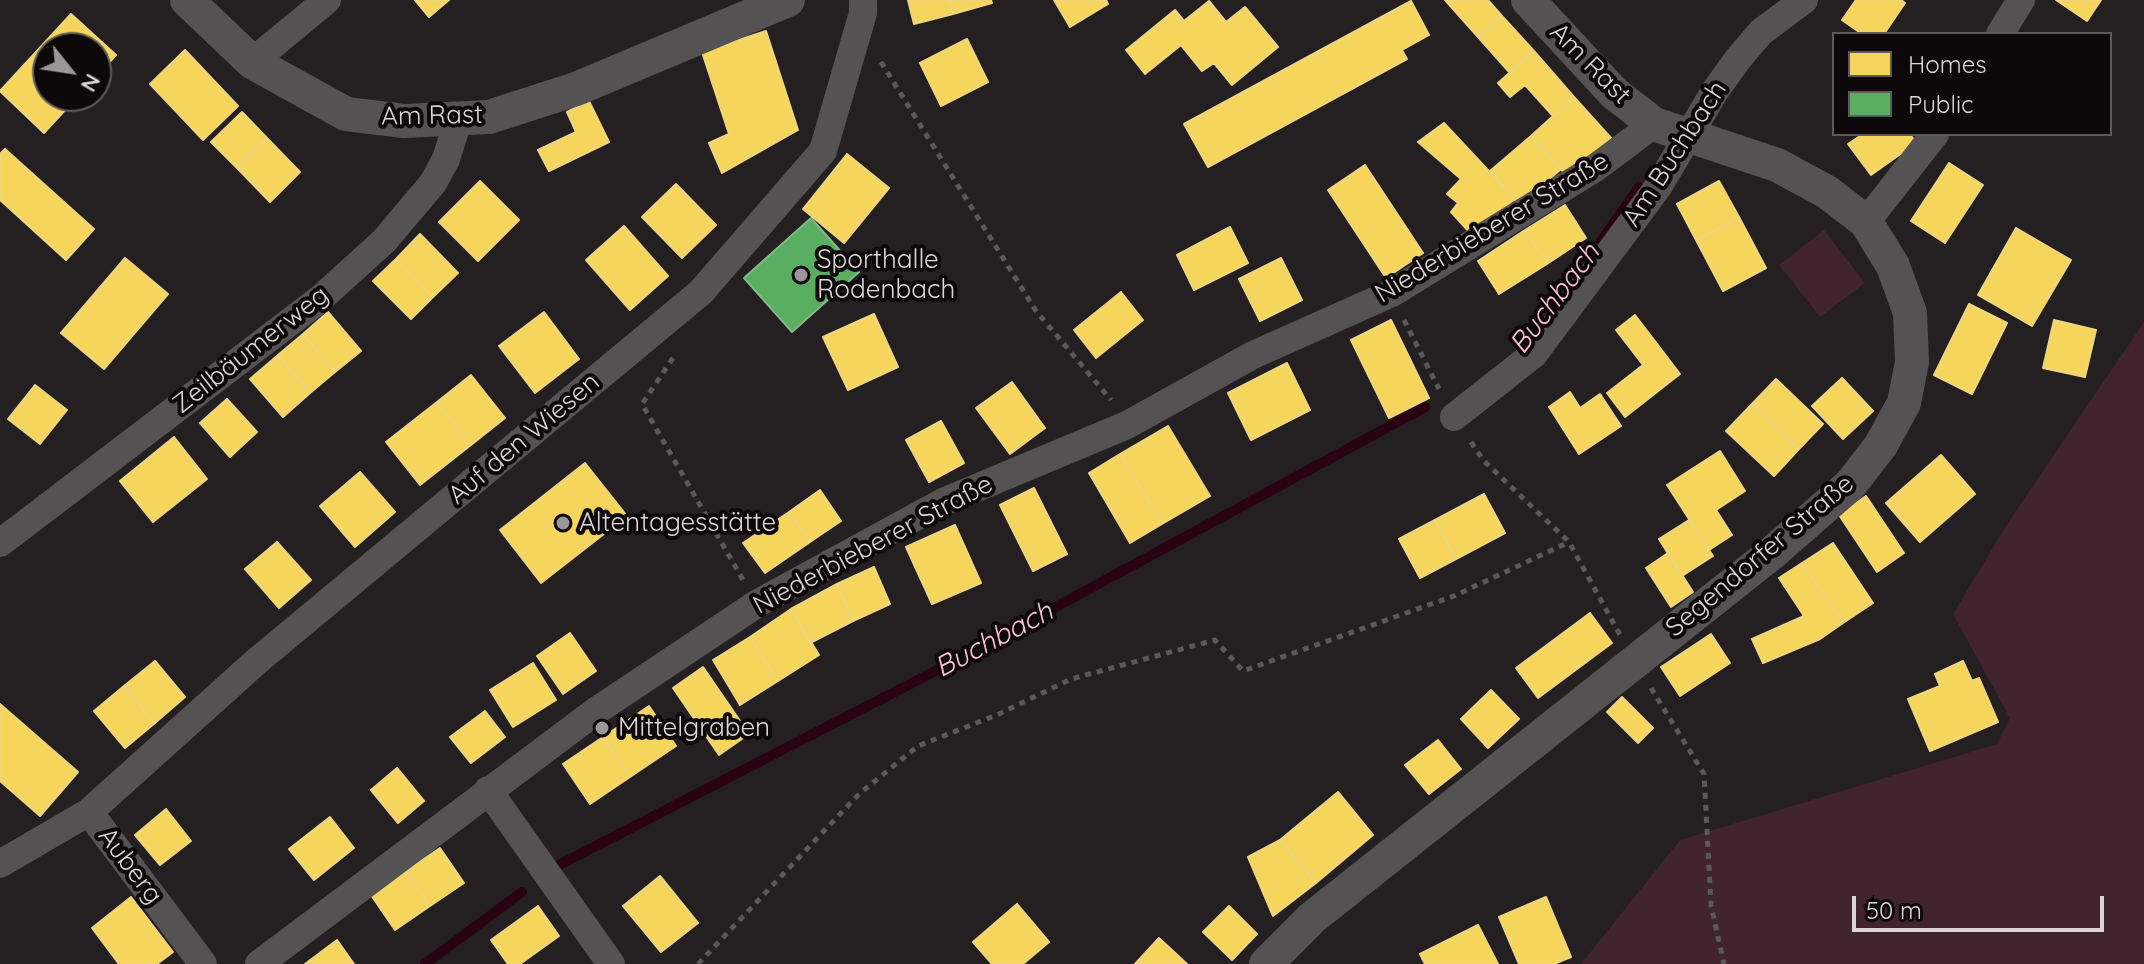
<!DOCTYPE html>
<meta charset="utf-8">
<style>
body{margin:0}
#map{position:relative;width:2144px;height:964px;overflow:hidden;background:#241f20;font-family:Quicksand,sans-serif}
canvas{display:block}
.legend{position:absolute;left:1832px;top:32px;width:280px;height:104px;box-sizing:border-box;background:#0d0809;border:2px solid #605a5c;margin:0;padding:10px 14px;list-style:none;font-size:24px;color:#ddd6d8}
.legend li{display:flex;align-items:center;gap:16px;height:40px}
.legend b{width:40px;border:2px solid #605a5c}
.north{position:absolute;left:32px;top:32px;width:80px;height:80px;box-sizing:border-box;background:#0d0809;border:2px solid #605a5c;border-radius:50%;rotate:120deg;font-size:22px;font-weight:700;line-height:32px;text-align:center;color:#ddd6d8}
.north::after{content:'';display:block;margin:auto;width:28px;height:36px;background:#9c9698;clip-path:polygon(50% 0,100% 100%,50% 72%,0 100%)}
.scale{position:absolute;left:1852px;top:896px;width:252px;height:36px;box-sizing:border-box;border:4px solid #ddd6d8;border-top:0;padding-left:10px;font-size:24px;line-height:28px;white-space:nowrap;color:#ddd6d8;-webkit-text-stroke:6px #0d0809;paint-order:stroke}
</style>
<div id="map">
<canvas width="2144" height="964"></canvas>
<ul class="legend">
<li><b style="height:22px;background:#f6d55c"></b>Homes</li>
<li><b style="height:22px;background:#5aae61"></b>Public</li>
</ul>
<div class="north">N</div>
<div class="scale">50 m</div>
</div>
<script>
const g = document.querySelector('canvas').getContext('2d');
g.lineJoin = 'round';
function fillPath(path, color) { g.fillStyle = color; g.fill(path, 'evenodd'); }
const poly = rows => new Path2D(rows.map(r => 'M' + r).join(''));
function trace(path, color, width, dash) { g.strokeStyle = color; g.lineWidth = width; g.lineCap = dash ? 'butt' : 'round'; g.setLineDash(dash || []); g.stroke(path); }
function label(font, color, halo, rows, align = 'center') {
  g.font = font + ' Quicksand,sans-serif'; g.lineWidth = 8; g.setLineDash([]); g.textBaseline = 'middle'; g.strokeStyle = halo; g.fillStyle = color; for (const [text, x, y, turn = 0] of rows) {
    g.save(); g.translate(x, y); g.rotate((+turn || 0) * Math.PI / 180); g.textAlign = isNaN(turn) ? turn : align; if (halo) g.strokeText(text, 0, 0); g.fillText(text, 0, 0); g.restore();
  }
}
fillPath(poly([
 [1824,230,1865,283,1820,317,1779,265],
 [2144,322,2144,964,1581,964,1680,840,1997,744,2010,718,1953,614,2009,521]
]), '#41242d');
const homes = poly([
 [415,0,449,0,429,17,415,0],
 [908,0,949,0,953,14,914,24,908,0],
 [949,0,991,0,992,3,953,14,949,0],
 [1054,0,1106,0,1108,4,1070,27,1054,0],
 [1445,0,1488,0,1502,16,1478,37,1445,0],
 [1856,0,1901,0,1905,3,1884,34,1862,34,1842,20,1856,0],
 [2056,0,2101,0,2087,21,2056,0],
 [1209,1,1226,22,1245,7,1278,47,1232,85,1214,63,1202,71,1181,45,1145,74,1126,50,1175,10,1184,21,1209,1],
 [1411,1,1429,35,1402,50,1407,59,1208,167,1184,124,1411,1],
 [71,14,116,55,96,77,96,48,48,48,48,96,78,96,44,133,0,91,71,14],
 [1502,16,1534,51,1510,73,1478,37,1502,16],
 [766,31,798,130,722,173,709,143,729,134,702,52,766,31],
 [967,39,988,82,941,106,920,63,967,39],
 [185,50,238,106,203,140,150,84,185,50],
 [1534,51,1574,97,1553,116,1525,85,1510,97,1498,83,1534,51],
 [1574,97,1611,138,1568,177,1531,136,1574,97],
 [589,101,609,142,549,171,538,150,576,132,567,112,589,101],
 [242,112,267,138,237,168,211,142,242,112],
 [1444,123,1515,199,1472,235,1451,212,1458,203,1447,194,1461,179,1418,142,1444,123],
 [1863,134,1910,134,1916,143,1871,175,1848,144,1863,134],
 [1531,136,1561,169,1520,205,1490,171,1531,136],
 [267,138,300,172,270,202,237,168,267,138],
 [5,149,94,229,66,260,0,200,0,154,5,149],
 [847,154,889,188,844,243,803,209,847,154],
 [1949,163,1983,185,1945,243,1911,221,1949,163],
 [1365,165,1423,253,1386,278,1328,190,1365,165],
 [480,181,519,220,478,261,439,222,480,181],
 [1719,181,1739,217,1696,240,1677,204,1719,181],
 [676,184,716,225,682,258,642,217,676,184],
 [1565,205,1586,238,1547,264,1525,230,1565,205],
 [1739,217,1766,268,1723,291,1696,240,1739,217],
 [624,226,668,276,630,310,586,260,624,226],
 [1230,227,1248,263,1194,290,1177,255,1230,227],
 [2016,228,2071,260,2032,326,1978,295,2016,228],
 [1525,230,1547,264,1499,294,1478,261,1525,230],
 [420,234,458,273,433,297,396,259,420,234],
 [125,258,168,294,104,369,61,333,125,258],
 [1281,258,1302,300,1260,321,1239,279,1281,258],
 [396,259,433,297,411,319,373,281,396,259],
 [1121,292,1143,320,1096,358,1074,330,1121,292],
 [1969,304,2007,323,1972,394,1934,375,1969,304],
 [328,312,361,351,335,372,303,334,328,312],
 [544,312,579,359,535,393,499,346,544,312],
 [874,314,898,367,848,390,823,337,874,314],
 [1635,315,1680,374,1625,417,1607,393,1643,365,1616,330,1635,315],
 [1391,320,1429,398,1389,418,1351,340,1391,320],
 [2054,320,2096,330,2085,377,2043,368,2054,320],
 [303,334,335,372,310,393,278,355,303,334],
 [278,355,310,393,283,417,250,379,278,355],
 [1287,363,1310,410,1251,440,1228,393,1287,363],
 [471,375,505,418,471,445,437,402,471,375],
 [1842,378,1873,411,1843,439,1812,406,1842,378],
 [1776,379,1823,424,1799,449,1752,404,1776,379],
 [1012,382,1045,428,1010,454,976,408,1012,382],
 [35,385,67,410,40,444,8,419,35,385],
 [1570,392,1580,408,1600,394,1621,426,1579,454,1549,407,1570,392],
 [227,399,257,432,230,457,200,423,227,399],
 [437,402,471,445,420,485,386,442,437,402],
 [1752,404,1799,449,1774,476,1726,431,1752,404],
 [941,421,964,463,929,482,906,440,941,421],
 [1168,426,1210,496,1162,524,1120,454,1168,426],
 [174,437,207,479,153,522,120,481,174,437],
 [1720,451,1745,491,1716,510,1732,535,1709,550,1667,485,1720,451],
 [1120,454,1162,524,1130,543,1089,473,1120,454],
 [1941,455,1975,494,1920,542,1886,503,1941,455],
 [585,463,627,516,541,583,500,530,585,463],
 [360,472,395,512,355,547,320,506,360,472],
 [1034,488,1067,554,1033,571,1000,505,1034,488],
 [820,490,841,521,810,542,789,512,820,490],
 [1484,494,1505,533,1456,559,1435,520,1484,494],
 [1866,496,1904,553,1877,572,1839,515,1866,496],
 [789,512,810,542,765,573,743,543,789,512],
 [1435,520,1456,559,1420,578,1399,539,1435,520],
 [1689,520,1713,556,1682,576,1659,539,1689,520],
 [955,525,981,583,932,604,906,547,955,525],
 [277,542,311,580,279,608,245,569,277,542],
 [1833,543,1873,603,1843,623,1802,563,1833,543],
 [1668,553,1693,592,1671,607,1646,568,1668,553],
 [1802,563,1843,623,1820,639,1763,663,1752,639,1804,616,1779,578,1802,563],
 [874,567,890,604,853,621,837,584,874,567],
 [837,584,853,621,810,643,791,609,837,584],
 [791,609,819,655,778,681,750,637,791,609],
 [1590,613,1612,643,1538,698,1516,668,1590,613],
 [570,633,596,671,563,694,537,656,570,633],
 [1711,634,1730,663,1680,696,1661,667,1711,634],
 [750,637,778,681,740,705,713,660,750,637],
 [155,661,185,697,155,723,124,686,155,661],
 [1963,661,1972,681,1979,678,1998,722,1930,751,1908,699,1940,686,1935,674,1963,661],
 [533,663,556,700,513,727,490,690,533,663],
 [703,667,749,734,719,755,673,688,703,667],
 [124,686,155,723,125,748,94,711,124,686],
 [1491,690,1519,719,1488,748,1461,719,1491,690],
 [1622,697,1653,728,1638,743,1607,712,1622,697],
 [0,704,78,772,40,816,0,781,0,704],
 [649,706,676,746,630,777,603,737,649,706],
 [485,711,505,737,471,763,450,737,485,711],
 [603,737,630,777,590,804,563,764,603,737],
 [1438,740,1461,769,1429,794,1405,765,1438,740],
 [397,768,424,801,398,823,371,790,397,768],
 [1338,792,1373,835,1316,883,1280,840,1338,792],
 [166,809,191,841,160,865,135,835,166,809],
 [330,817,354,848,314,880,289,849,330,817],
 [1280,840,1316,883,1273,916,1248,857,1280,840],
 [440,848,464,883,430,906,406,871,440,848],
 [406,871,430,906,395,930,371,895,406,871],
 [660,876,698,923,661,952,623,906,660,876],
 [131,897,173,952,157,964,119,964,92,928,131,897],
 [1546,897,1571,957,1554,964,1519,964,1499,917,1546,897],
 [1017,904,1049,942,1023,964,992,964,973,942,1017,904],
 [538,906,559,936,520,964,508,964,491,940,538,906],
 [1229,906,1257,934,1232,960,1203,932,1229,906],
 [1478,925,1498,964,1425,964,1420,954,1478,925],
 [1159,938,1187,964,1135,964,1159,938],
 [337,940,354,964,305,964,337,940]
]);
fillPath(homes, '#f6d55c');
trace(homes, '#eed581', 2);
const public = poly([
 [811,218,859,272,792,332,744,278,811,218]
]);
fillPath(public, '#5aae61');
trace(public, '#81ba85', 2);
trace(poly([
 [1597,247,1639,187],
 [559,865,980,648,1425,407],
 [425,964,522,892]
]), '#290311', 10);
trace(poly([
 [881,62,1036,311,1111,400],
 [1404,320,1439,389],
 [673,358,642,404,743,580],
 [1471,442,1483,460,1569,542,1620,635],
 [1651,688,1704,774,1711,905,1724,964],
 [698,964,859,794,918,746,999,714,1071,679,1215,640,1243,671,1454,596,1569,542]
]), '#5a5858', 5, [6, 6]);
trace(poly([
 [2000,34,2021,0],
 [252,62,327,0],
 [1866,222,1935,134],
 [1454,417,1534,354,1658,187,1715,91,1738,59,1761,32,1804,0],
 [0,543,320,299,384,241,433,183,446,159,458,121],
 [488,790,611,964],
 [89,812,257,661,701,292,823,151,863,13,863,0],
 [0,864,89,812,203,964],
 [259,964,596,711,758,603,943,502,1127,425,1253,355,1392,293,1595,168,1654,124]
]), '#555253', 28);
trace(poly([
 [187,0,252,62,346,114,404,121,489,117,576,89,788,0],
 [1266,964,1312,918,1772,553,1851,484,1881,445,1904,403,1912,362,1910,313,1893,266,1866,222,1827,192,1777,165,1654,124,1614,93,1528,0]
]), '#555253', 34);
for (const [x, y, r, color] of [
 [801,275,8,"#9c9698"],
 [563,523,8,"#9c9698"],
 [602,728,8,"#9c9698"]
]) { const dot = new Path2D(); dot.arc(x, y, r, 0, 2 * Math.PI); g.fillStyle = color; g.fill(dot); trace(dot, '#0d0809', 3); }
label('26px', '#ddd6d8', '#0d0809', [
 ["Am Rast",1590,64,45],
 ["Am Rast",432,116,-1],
 ["Am Buchbach",1675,154,-57],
 ["Niederbieberer Straße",1492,228,-31],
 ["Zeilbäumerweg",251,350,-38],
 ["Auf den Wiesen",524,439,-40],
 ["Niederbieberer Straße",873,545,-28],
 ["Segendorfer Straße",1760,556,-40],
 ["Auberg",130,866,53]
]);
label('26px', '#ddd6d8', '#0d0809', [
 ["Sporthalle",817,260],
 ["Rodenbach",817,290],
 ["Altentagesstätte",579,523],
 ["Mittelgraben",618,728]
], 'left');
label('italic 28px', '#fac2d2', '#0d0809', [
 ["Buchbach",1555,299,-53],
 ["Buchbach",994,640,-28]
]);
</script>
